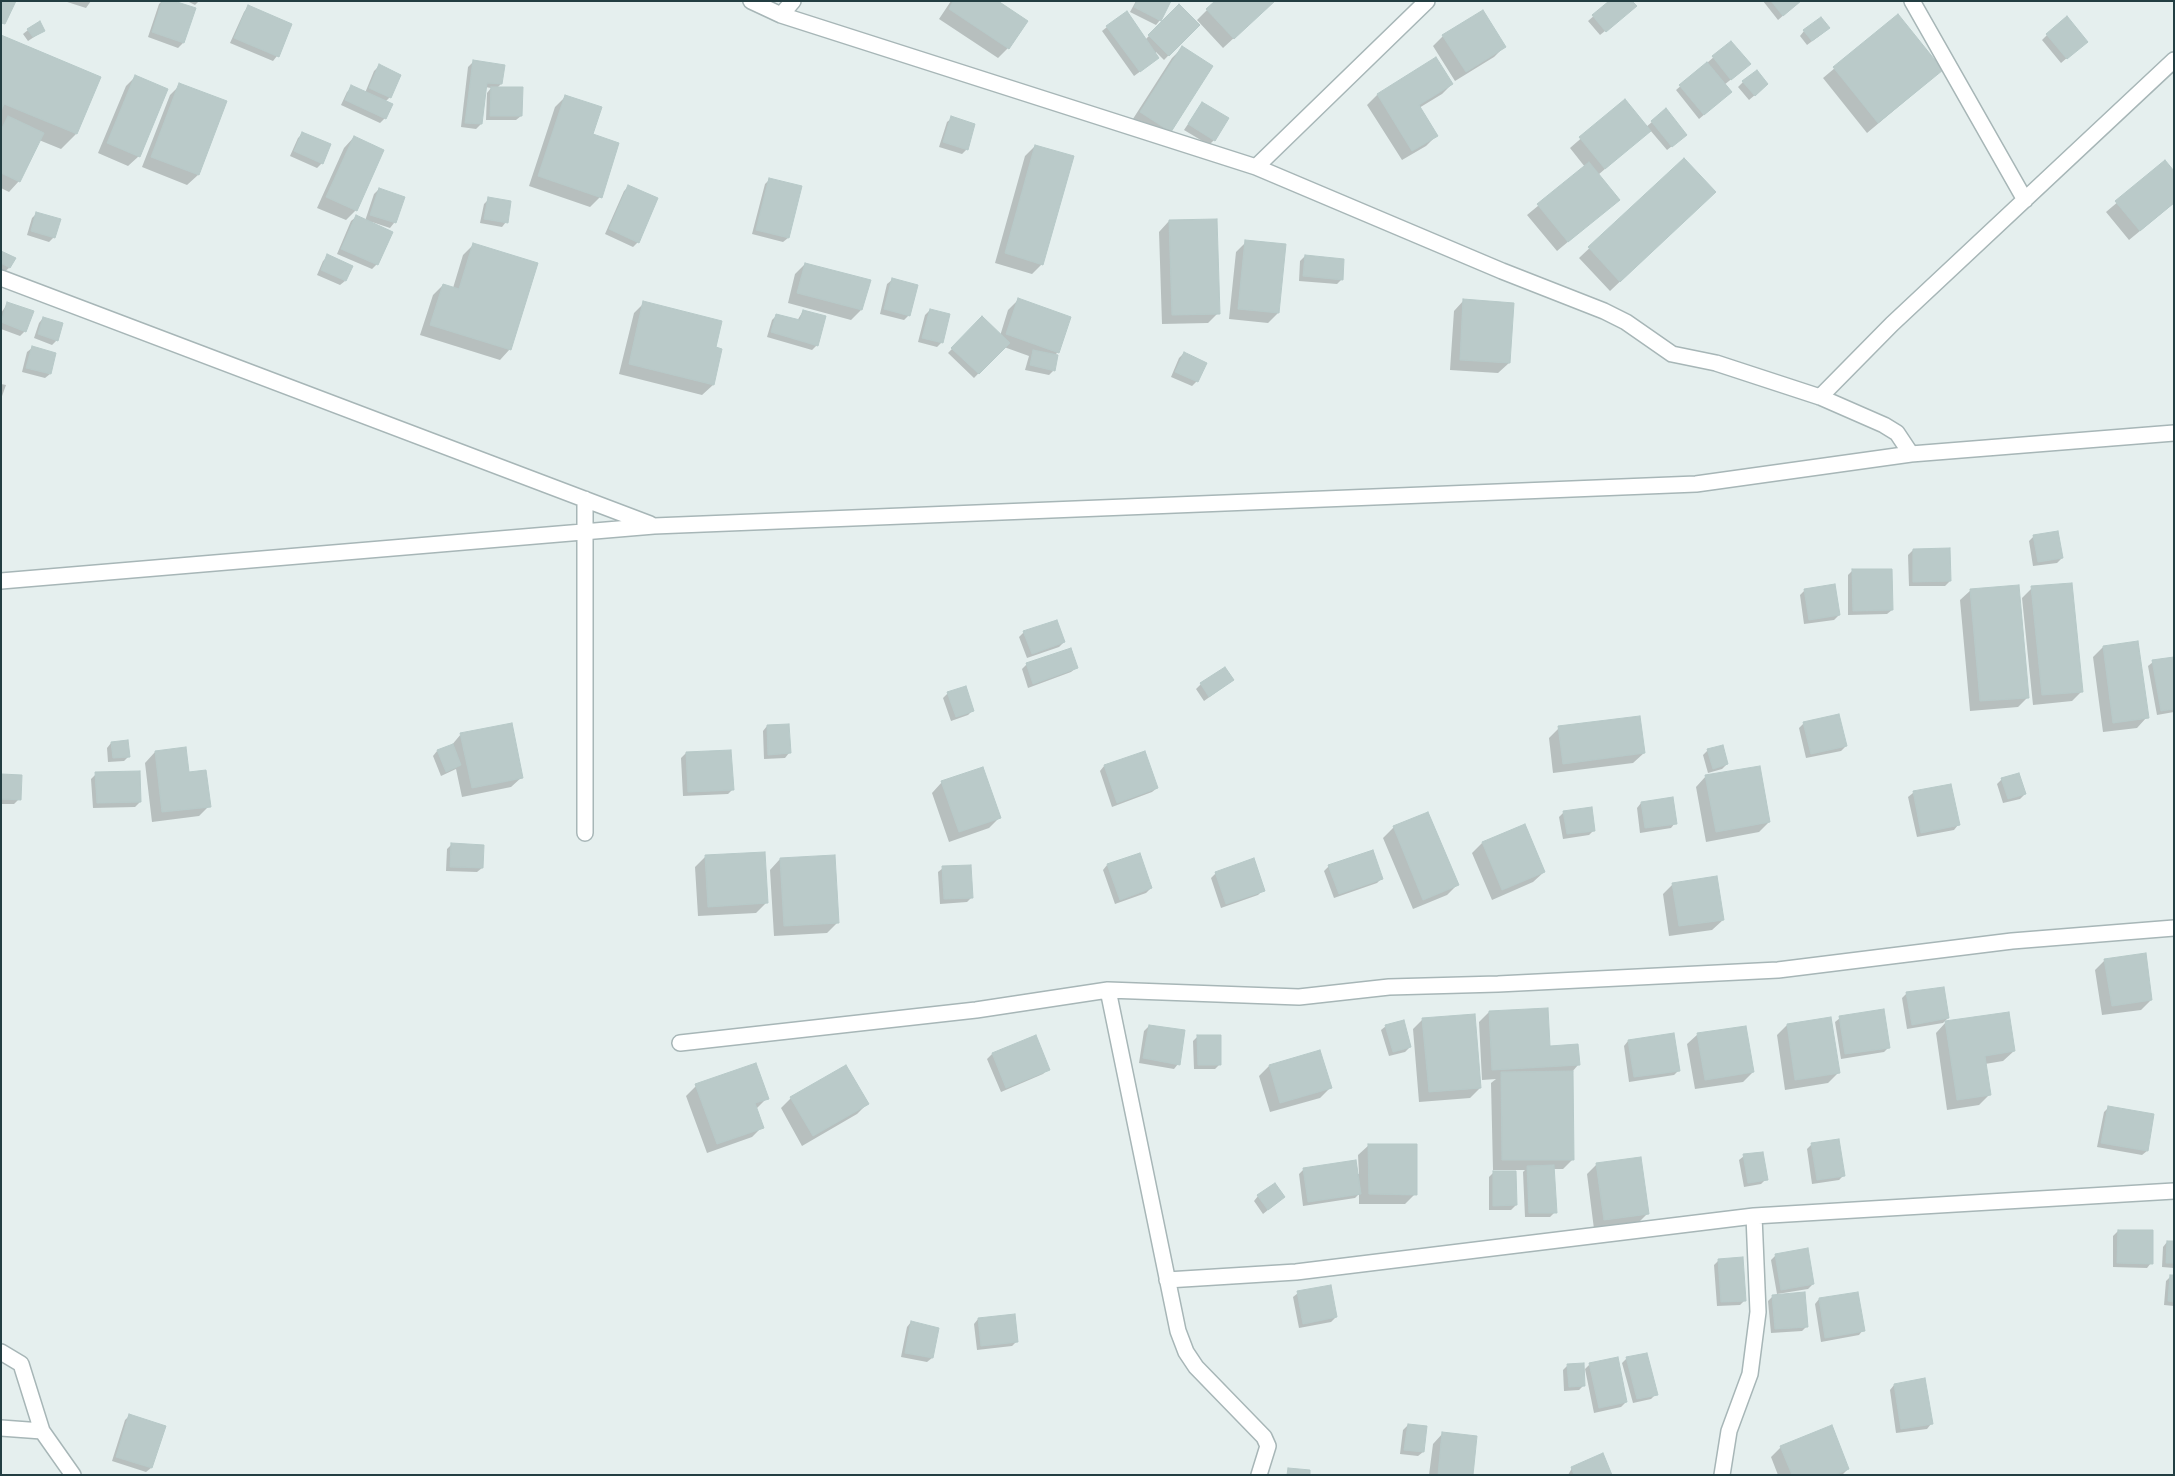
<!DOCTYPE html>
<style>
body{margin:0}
#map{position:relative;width:2175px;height:1476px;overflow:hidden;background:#e5efee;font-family:Rubik,sans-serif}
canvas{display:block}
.frame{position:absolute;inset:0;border:2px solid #233e42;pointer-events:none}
</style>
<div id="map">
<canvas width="2175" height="1476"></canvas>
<div class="frame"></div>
</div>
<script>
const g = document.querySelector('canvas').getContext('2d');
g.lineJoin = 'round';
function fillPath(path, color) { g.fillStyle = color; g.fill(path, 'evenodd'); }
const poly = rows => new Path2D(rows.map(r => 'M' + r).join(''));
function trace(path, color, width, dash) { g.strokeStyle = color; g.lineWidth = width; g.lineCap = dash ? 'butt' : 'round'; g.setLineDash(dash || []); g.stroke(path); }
fillPath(poly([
 [64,1,91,1,86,8],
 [162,1,170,1,194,9,183,43,178,48,148,37,159,4],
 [187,1,199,1,195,5],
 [951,1,996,1,1008,48,998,58,939,19],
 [1136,1,1170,1,1160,20,1156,25,1130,12],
 [1274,1,1223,48,1197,20,1207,10],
 [1611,1,1630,11,1600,35,1588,21],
 [1763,1,1800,1,1778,20],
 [1179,5,1198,25,1164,60,1156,52,1153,62,1134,76,1102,31,1107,27,1145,40],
 [248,7,277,56,273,61,230,43,244,12],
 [1898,15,1942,70,1867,133,1823,78],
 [28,30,43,31,28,41,23,34],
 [1804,31,1823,33,1807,45,1800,36],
 [2047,35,2081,46,2061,63,2042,40],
 [1,36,76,134,61,149,39,140,19,181,9,192,1,188],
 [1443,36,1504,47,1494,57,1455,81,1433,46],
 [1731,42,1744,69,1724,85,1725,97,1699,119,1676,90],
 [1182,48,1170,131,1160,141,1131,122,1172,58],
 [1436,59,1452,84,1442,94,1419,108,1436,136,1426,146,1402,160,1367,105,1377,95],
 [473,62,501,84,497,88,521,116,516,120,486,120,487,93,491,88,485,87,481,124,476,129,461,127,468,67],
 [379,66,390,97,385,102,385,118,380,123,341,105,347,92,352,87,365,93,374,71],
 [136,76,139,156,128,166,98,153,126,86],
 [1743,82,1762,89,1749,100,1738,87],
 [180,85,226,102,198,175,187,185,142,167,170,95],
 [565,97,591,135,600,197,590,207,529,186,555,107],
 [1624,101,1646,127,1652,122,1681,139,1667,150,1650,130,1598,175,1618,200,1557,251,1527,215,1585,167,1570,148],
 [1202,103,1214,140,1209,145,1184,130],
 [952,118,967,149,962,154,939,147,947,122],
 [303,133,322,163,317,168,290,156,298,138],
 [354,137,356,210,346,220,317,208,344,148],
 [1035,146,1042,264,1032,274,995,263,1025,156],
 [1684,159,1704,202,1610,291,1579,258],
 [2165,162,2174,203,2129,240,2106,212],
 [770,179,788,238,783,242,752,234,765,184],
 [629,186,638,242,633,247,605,234,624,191],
 [379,189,403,197,394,223,390,228,372,222,377,264,372,269,337,254,351,221,356,217,365,221,374,194],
 [489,199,506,222,502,227,480,223,484,204],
 [37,213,54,237,49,242,27,235,32,218],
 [1169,221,1218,313,1208,323,1162,324,1159,232],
 [1246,242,1278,313,1268,323,1229,319,1236,252],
 [473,245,510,349,500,360,420,335,433,295,443,285,453,288,463,255],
 [1,252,9,268,4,272,1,270],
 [328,256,345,281,340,285,317,275,323,261],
 [1305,256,1342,279,1337,284,1299,281,1300,261],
 [805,264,861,310,851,320,788,303,795,274],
 [892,280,909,315,904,320,880,314,887,284],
 [1018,300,1058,352,1054,356,1054,370,1049,375,1025,370,1029,356,1004,347,974,378,948,353,982,318,1000,336,1008,310],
 [1464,300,1509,363,1498,373,1450,370,1454,311],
 [8,303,25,331,20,336,1,329,1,313],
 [644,303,715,348,721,350,713,385,702,395,619,374,634,313],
 [930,310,942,342,937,347,918,342,925,315],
 [803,311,817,345,812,350,767,337,772,320,776,316,797,321],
 [43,318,57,340,52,345,34,338,39,323],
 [32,348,50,374,45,378,22,372,27,352],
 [1184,353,1197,381,1192,386,1171,377,1179,358],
 [1,384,6,385,1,399],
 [2034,536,2062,558,2057,563,2033,566,2029,541],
 [1913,550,1950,581,1945,586,1909,586,1908,555],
 [1852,571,1892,610,1887,614,1848,615,1848,575],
 [2032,588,2082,691,2072,701,2033,705,2022,598],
 [1805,590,1839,615,1834,620,1804,624,1800,595],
 [1971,590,2028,697,2018,707,1970,711,1960,600],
 [1024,632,1064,642,1059,647,1027,658,1019,637],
 [2103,647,2147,717,2137,728,2103,732,2093,657],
 [1070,649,1076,668,1071,672,1028,688,1022,669,1026,665],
 [2174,658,2174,712,2157,715,2148,666,2153,662],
 [1233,680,1204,701,1196,689,1201,684],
 [948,693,973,710,968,715,951,721,943,698],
 [1804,723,1846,746,1841,751,1806,758,1799,728],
 [767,726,789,753,785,758,764,759,763,731],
 [1559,728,1644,753,1633,763,1553,773,1549,738],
 [461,734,522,777,511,787,462,797,456,769,441,776,433,756,437,751,451,746],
 [111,743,129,756,124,761,108,762,107,748],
 [1708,750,1727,764,1722,769,1708,773,1703,755],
 [155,752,188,774,209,806,199,816,152,822,145,763],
 [686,753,733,789,728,794,683,796,681,758],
 [1104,766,1157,788,1152,792,1112,807,1100,771],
 [96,774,140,802,135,807,93,808,91,779],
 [1,775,19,799,14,804,1,804],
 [1706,776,1769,822,1759,832,1706,842,1696,787],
 [2002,779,2025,794,2020,799,2003,803,1997,784],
 [942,782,1000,817,989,828,949,842,932,793],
 [1950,785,1958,825,1954,830,1917,837,1908,797,1913,793],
 [1641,803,1675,823,1671,828,1640,833,1637,808],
 [1564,812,1594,830,1589,835,1563,839,1559,817],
 [1427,813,1457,885,1447,895,1413,909,1383,838,1393,828],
 [1482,843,1544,872,1533,882,1492,900,1472,853],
 [452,844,482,868,477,872,446,871,447,849],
 [764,853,766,903,756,913,698,916,695,867,705,857],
 [780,859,837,923,827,933,774,936,770,870],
 [1107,865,1151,888,1146,893,1115,904,1103,870],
 [1329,866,1382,878,1377,883,1334,898,1324,871],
 [943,868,972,897,967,902,940,904,938,872],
 [1216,873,1263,890,1258,895,1221,908,1211,878],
 [1673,884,1723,920,1712,930,1669,936,1663,894],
 [2105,960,2151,1000,2141,1010,2102,1015,2095,970],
 [1907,993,1948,1018,1943,1023,1907,1029,1902,998],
 [1489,1012,1578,1065,1572,1072,1573,1159,1563,1169,1553,1169,1555,1212,1550,1217,1525,1217,1523,1172,1525,1170,1493,1170,1491,1083,1496,1079,1482,1080,1479,1022],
 [1840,1018,1889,1047,1884,1052,1841,1059,1835,1022],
 [1423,1019,1480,1088,1470,1098,1419,1102,1413,1029],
 [1946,1022,2014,1051,2003,1061,1985,1064,1989,1095,1979,1105,1947,1110,1936,1033],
 [1787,1025,1838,1073,1828,1083,1785,1090,1777,1035],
 [1149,1026,1178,1064,1174,1069,1139,1063,1144,1031],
 [1386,1026,1410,1047,1405,1052,1389,1056,1381,1030],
 [1698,1034,1753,1072,1743,1082,1695,1089,1687,1044],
 [1198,1036,1220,1064,1215,1069,1194,1069,1193,1041],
 [1035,1037,1048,1069,1043,1074,1001,1092,987,1059,992,1054],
 [1628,1041,1679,1070,1674,1075,1629,1082,1624,1046],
 [1269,1066,1330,1088,1320,1098,1270,1112,1259,1076],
 [696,1086,767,1098,756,1109,762,1127,752,1137,707,1153,686,1096],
 [791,1098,867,1104,857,1114,802,1146,781,1108],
 [2109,1107,2147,1151,2142,1155,2097,1147,2104,1112],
 [1369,1145,1415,1194,1405,1204,1359,1204,1359,1194,1355,1198,1303,1206,1299,1174,1304,1169,1359,1174,1358,1155],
 [1811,1145,1844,1175,1839,1180,1812,1184,1807,1149],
 [1744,1156,1766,1179,1761,1184,1744,1187,1739,1160],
 [1597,1164,1648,1213,1637,1224,1594,1229,1587,1174],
 [1493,1173,1516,1205,1511,1210,1489,1210,1489,1177],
 [1258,1196,1279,1201,1263,1214,1254,1201],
 [2118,1231,2151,1263,2147,1268,2113,1267,2113,1236],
 [2167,1242,2174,1242,2174,1268,2162,1267,2163,1247],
 [1776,1255,1813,1284,1808,1289,1777,1294,1771,1260],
 [1719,1260,1745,1300,1740,1305,1717,1306,1714,1265],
 [2171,1276,2174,1276,2174,1306,2164,1305,2166,1281],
 [1298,1293,1336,1317,1331,1322,1299,1328,1293,1297],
 [1773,1296,1807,1326,1802,1331,1771,1333,1768,1301],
 [1819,1299,1863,1330,1859,1335,1821,1342,1815,1304],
 [978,1319,1017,1341,1012,1346,977,1350,974,1324],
 [911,1322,932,1358,927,1362,901,1357,907,1327],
 [1627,1358,1656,1394,1651,1399,1633,1403,1622,1363],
 [1590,1364,1626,1402,1621,1407,1594,1413,1585,1369],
 [1567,1366,1584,1385,1579,1390,1564,1391,1563,1370],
 [1894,1385,1931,1424,1927,1429,1896,1433,1890,1390],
 [130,1415,164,1426,151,1468,146,1472,112,1461,125,1420],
 [1408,1425,1423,1452,1418,1456,1400,1454,1403,1430],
 [1443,1433,1472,1475,1429,1475,1433,1444],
 [1781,1447,1848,1469,1842,1475,1778,1475,1771,1457],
 [1572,1468,1611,1475,1568,1475]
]), '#0003');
const building = poly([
 [1,1,16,1,5,24,1,23,1,1],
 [162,1,174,1,196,8,184,43,152,32,162,1],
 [953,1,998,1,1028,21,1009,49,949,9,953,1],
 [1137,1,1171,1,1161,21,1134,7,1137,1],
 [1215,1,1275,1,1234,39,1206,9,1215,1],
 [1609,1,1632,1,1637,6,1606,32,1592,15,1609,1],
 [1771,1,1801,1,1783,16,1771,1],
 [1179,4,1200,25,1169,56,1148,35,1179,4],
 [248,5,292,24,279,57,234,38,248,5],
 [1483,10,1506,47,1466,72,1442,35,1483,10],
 [1127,11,1159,58,1140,72,1106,26,1127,11],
 [1898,14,1943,70,1878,123,1833,67,1898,14],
 [2067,16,2088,42,2067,59,2046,34,2067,16],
 [1821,17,1830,28,1812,41,1803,30,1821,17],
 [40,21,45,31,33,37,27,29,40,21],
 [1,35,101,77,77,134,4,104,1,111,1,35],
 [1731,41,1751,64,1731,80,1712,56,1731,41],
 [1182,46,1213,66,1171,132,1140,112,1182,46],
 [1436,57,1453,84,1419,105,1438,136,1412,151,1377,94,1436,57],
 [473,60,505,65,502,84,487,83,482,124,465,123,473,60],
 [1707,62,1732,92,1704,115,1679,85,1707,62],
 [379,64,401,75,391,98,369,88,379,64],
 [1757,70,1768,84,1755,96,1742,81,1757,70],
 [135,75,168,89,140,157,107,143,135,75],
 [179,83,227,101,199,175,151,157,179,83],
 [351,85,393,104,386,119,345,100,351,85],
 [491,87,523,87,522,116,490,116,491,87],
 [565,95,602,107,593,134,619,143,602,198,538,176,565,95],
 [1625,99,1651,131,1605,169,1579,137,1625,99],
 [1202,102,1229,118,1215,141,1188,124,1202,102],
 [1666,108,1687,135,1672,147,1651,121,1666,108],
 [8,116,44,133,20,182,1,173,1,130,8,116],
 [951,116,975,124,968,150,943,142,951,116],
 [302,132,331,144,323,164,294,151,302,132],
 [354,136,384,150,357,211,326,197,354,136],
 [1035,145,1074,156,1043,265,1005,253,1035,145],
 [1684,158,1716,192,1620,282,1588,247,1684,158],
 [2165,160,2174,171,2174,203,2140,231,2115,201,2165,160],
 [1589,162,1620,200,1568,242,1537,204,1589,162],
 [769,178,802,186,789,238,756,230,769,178],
 [628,185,658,198,639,243,609,229,628,185],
 [379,188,405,197,396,223,370,215,379,188],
 [488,197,511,201,508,223,484,219,488,197],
 [36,212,61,219,55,238,31,231,36,212],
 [356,215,393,232,378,265,341,249,356,215],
 [1217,219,1220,314,1172,315,1169,220,1217,219],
 [1245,240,1286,244,1279,313,1238,309,1245,240],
 [473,243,538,263,511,350,430,325,443,284,459,289,473,243],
 [1,251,16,258,10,268,1,263,1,251],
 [327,254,353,266,346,281,321,270,327,254],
 [1305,255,1344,259,1343,280,1303,276,1305,255],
 [805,263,871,280,862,310,797,293,805,263],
 [892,278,918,285,910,316,884,309,892,278],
 [1018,298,1071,317,1059,353,1006,334,1018,298],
 [1463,299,1514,303,1510,363,1460,360,1463,299],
 [643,301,722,321,716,347,722,349,714,385,629,364,643,301],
 [7,302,34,311,26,332,1,322,7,302],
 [930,309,950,314,943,343,922,338,930,309],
 [803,310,826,316,818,346,771,332,776,314,800,320,803,310],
 [982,316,1010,343,979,374,951,348,982,316],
 [43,317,63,323,58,341,38,334,43,317],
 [32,346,56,353,51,374,26,368,32,346],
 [1033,350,1058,355,1055,371,1030,365,1033,350],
 [1184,352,1207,363,1198,382,1175,372,1184,352],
 [2058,531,2063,558,2038,562,2033,535,2058,531],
 [1950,548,1951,581,1913,582,1913,549,1950,548],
 [1852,569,1892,569,1893,610,1853,611,1852,569],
 [2072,583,2083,692,2042,695,2031,586,2072,583],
 [1835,584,1840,615,1809,620,1804,589,1835,584],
 [2019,585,2029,698,1980,701,1970,589,2019,585],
 [1057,620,1065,642,1032,654,1023,631,1057,620],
 [2138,641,2149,718,2113,723,2103,646,2138,641],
 [1071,648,1078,668,1033,684,1026,663,1071,648],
 [2174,657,2174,709,2161,711,2152,660,2174,657],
 [1225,667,1234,680,1209,697,1200,683,1225,667],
 [966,686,974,711,956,717,947,692,966,686],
 [1839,714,1847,746,1811,754,1803,722,1839,714],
 [1640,716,1645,753,1563,764,1558,726,1640,716],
 [512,723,523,778,472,788,460,733,512,723],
 [789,724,791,753,768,755,767,725,789,724],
 [128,740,130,757,113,758,111,742,128,740],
 [453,744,461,765,446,772,437,750,453,744],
 [1723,745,1728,764,1713,769,1707,749,1723,745],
 [186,747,189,772,206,770,211,807,162,812,155,751,186,747],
 [731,750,734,790,688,792,686,752,731,750],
 [1145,751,1158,788,1117,803,1104,765,1145,751],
 [1760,766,1770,822,1716,832,1705,775,1760,766],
 [983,767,1001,818,959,832,941,781,983,767],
 [140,771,141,802,97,803,95,772,140,771],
 [2019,773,2026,794,2008,799,2001,778,2019,773],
 [1,774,22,775,21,800,1,799,1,774],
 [1951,784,1960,825,1921,833,1913,791,1951,784],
 [1673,797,1677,824,1645,828,1641,802,1673,797],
 [1592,807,1595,831,1567,834,1563,811,1592,807],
 [1428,812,1459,885,1423,900,1393,826,1428,812],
 [1525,824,1545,872,1502,890,1482,842,1525,824],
 [451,843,484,845,483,868,450,867,451,843],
 [1373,850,1383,879,1339,894,1328,865,1373,850],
 [765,852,768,903,708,907,705,855,765,852],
 [1140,853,1152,888,1120,900,1107,864,1140,853],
 [835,855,839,923,784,926,780,858,835,855],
 [1254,858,1265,891,1226,904,1215,872,1254,858],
 [971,865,973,898,944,899,942,866,971,865],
 [1717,876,1724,920,1679,926,1672,883,1717,876],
 [2146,953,2152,1000,2112,1006,2104,959,2146,953],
 [1944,987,1949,1018,1912,1025,1906,992,1944,987],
 [1548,1008,1550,1046,1578,1044,1580,1065,1492,1070,1489,1011,1548,1008],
 [1884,1009,1890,1048,1845,1054,1839,1016,1884,1009],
 [2009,1012,2015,1051,1985,1056,1991,1095,1957,1100,1945,1021,2009,1012],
 [1475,1014,1481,1088,1429,1092,1422,1018,1475,1014],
 [1831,1017,1840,1073,1795,1080,1787,1024,1831,1017],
 [1404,1020,1411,1047,1393,1052,1385,1025,1404,1020],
 [1149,1025,1185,1030,1180,1065,1143,1058,1149,1025],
 [1746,1026,1754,1072,1705,1080,1697,1033,1746,1026],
 [1674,1033,1680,1071,1634,1077,1628,1040,1674,1033],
 [1036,1035,1050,1070,1006,1088,992,1053,1036,1035],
 [1197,1035,1221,1035,1221,1065,1198,1065,1197,1035],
 [1320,1050,1332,1088,1280,1103,1269,1065,1320,1050],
 [756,1063,769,1099,755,1103,764,1128,717,1144,695,1084,756,1063],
 [846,1065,869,1104,813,1136,790,1097,846,1065],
 [1573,1071,1574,1160,1502,1160,1501,1072,1573,1071],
 [2108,1106,2154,1114,2148,1151,2101,1143,2108,1106],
 [1839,1139,1845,1176,1817,1180,1811,1143,1839,1139],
 [1368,1144,1417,1144,1417,1195,1369,1194,1368,1144],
 [1763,1152,1768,1180,1748,1183,1743,1154,1763,1152],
 [1641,1157,1649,1214,1604,1220,1596,1163,1641,1157],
 [1356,1160,1361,1194,1308,1202,1303,1168,1356,1160],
 [1554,1165,1557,1213,1529,1213,1527,1166,1554,1165],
 [1493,1171,1516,1171,1517,1205,1493,1206,1493,1171],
 [1275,1183,1285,1197,1268,1210,1257,1195,1275,1183],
 [2118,1230,2153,1230,2153,1264,2117,1263,2118,1230],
 [2167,1241,2174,1241,2174,1263,2166,1263,2167,1241],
 [1808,1248,1814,1284,1781,1290,1775,1254,1808,1248],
 [1743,1257,1746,1301,1721,1302,1718,1259,1743,1257],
 [2170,1275,2174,1275,2174,1302,2168,1301,2170,1275],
 [1331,1285,1337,1317,1303,1324,1297,1291,1331,1285],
 [1805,1292,1808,1327,1775,1329,1772,1295,1805,1292],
 [1858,1292,1865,1331,1825,1338,1819,1298,1858,1292],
 [1015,1314,1018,1342,981,1346,978,1318,1015,1314],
 [911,1321,939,1328,933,1358,905,1353,911,1321],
 [1647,1353,1658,1395,1637,1399,1626,1357,1647,1353],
 [1618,1357,1627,1402,1599,1408,1589,1363,1618,1357],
 [1584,1363,1585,1386,1569,1387,1567,1364,1584,1363],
 [1925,1378,1933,1424,1901,1429,1894,1384,1925,1378],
 [129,1414,166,1426,152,1468,116,1457,129,1414],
 [1408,1424,1427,1426,1424,1452,1404,1450,1408,1424],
 [1832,1425,1849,1469,1835,1475,1792,1475,1780,1446,1832,1425],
 [1442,1432,1477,1436,1473,1475,1438,1475,1442,1432],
 [1603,1453,1612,1475,1574,1475,1571,1467,1603,1453],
 [1288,1468,1310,1470,1310,1475,1287,1475,1288,1468]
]);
fillPath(building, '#bacac9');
trace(building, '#b7c9c8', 1);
const minor = poly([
 [751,1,781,15,1256,167,1502,271,1604,311,1626,322,1672,354,1716,363,1820,397,1884,425,1897,433,1911,454],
 [1912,1,2025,200],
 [781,15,793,1],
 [1256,167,1427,1],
 [1,278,650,524],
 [1820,397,1892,324,2174,60],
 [585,499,585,833],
 [1,581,654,526,1696,484,1911,454,2174,433],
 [1108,990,1178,1331,1186,1352,1196,1367,1264,1437,1268,1446,1259,1475],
 [680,1043,976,1010,1108,990,1299,997,1389,987,1498,984,1778,970,2012,941,2174,928],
 [1167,1280,1296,1272,1754,1216,2174,1191],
 [1,1352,21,1364,42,1431],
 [1,1428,42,1431,73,1475],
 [1722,1475,1729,1431,1750,1374,1758,1312,1754,1216]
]);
trace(minor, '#a7b6b7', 18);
trace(minor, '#fff', 15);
</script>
